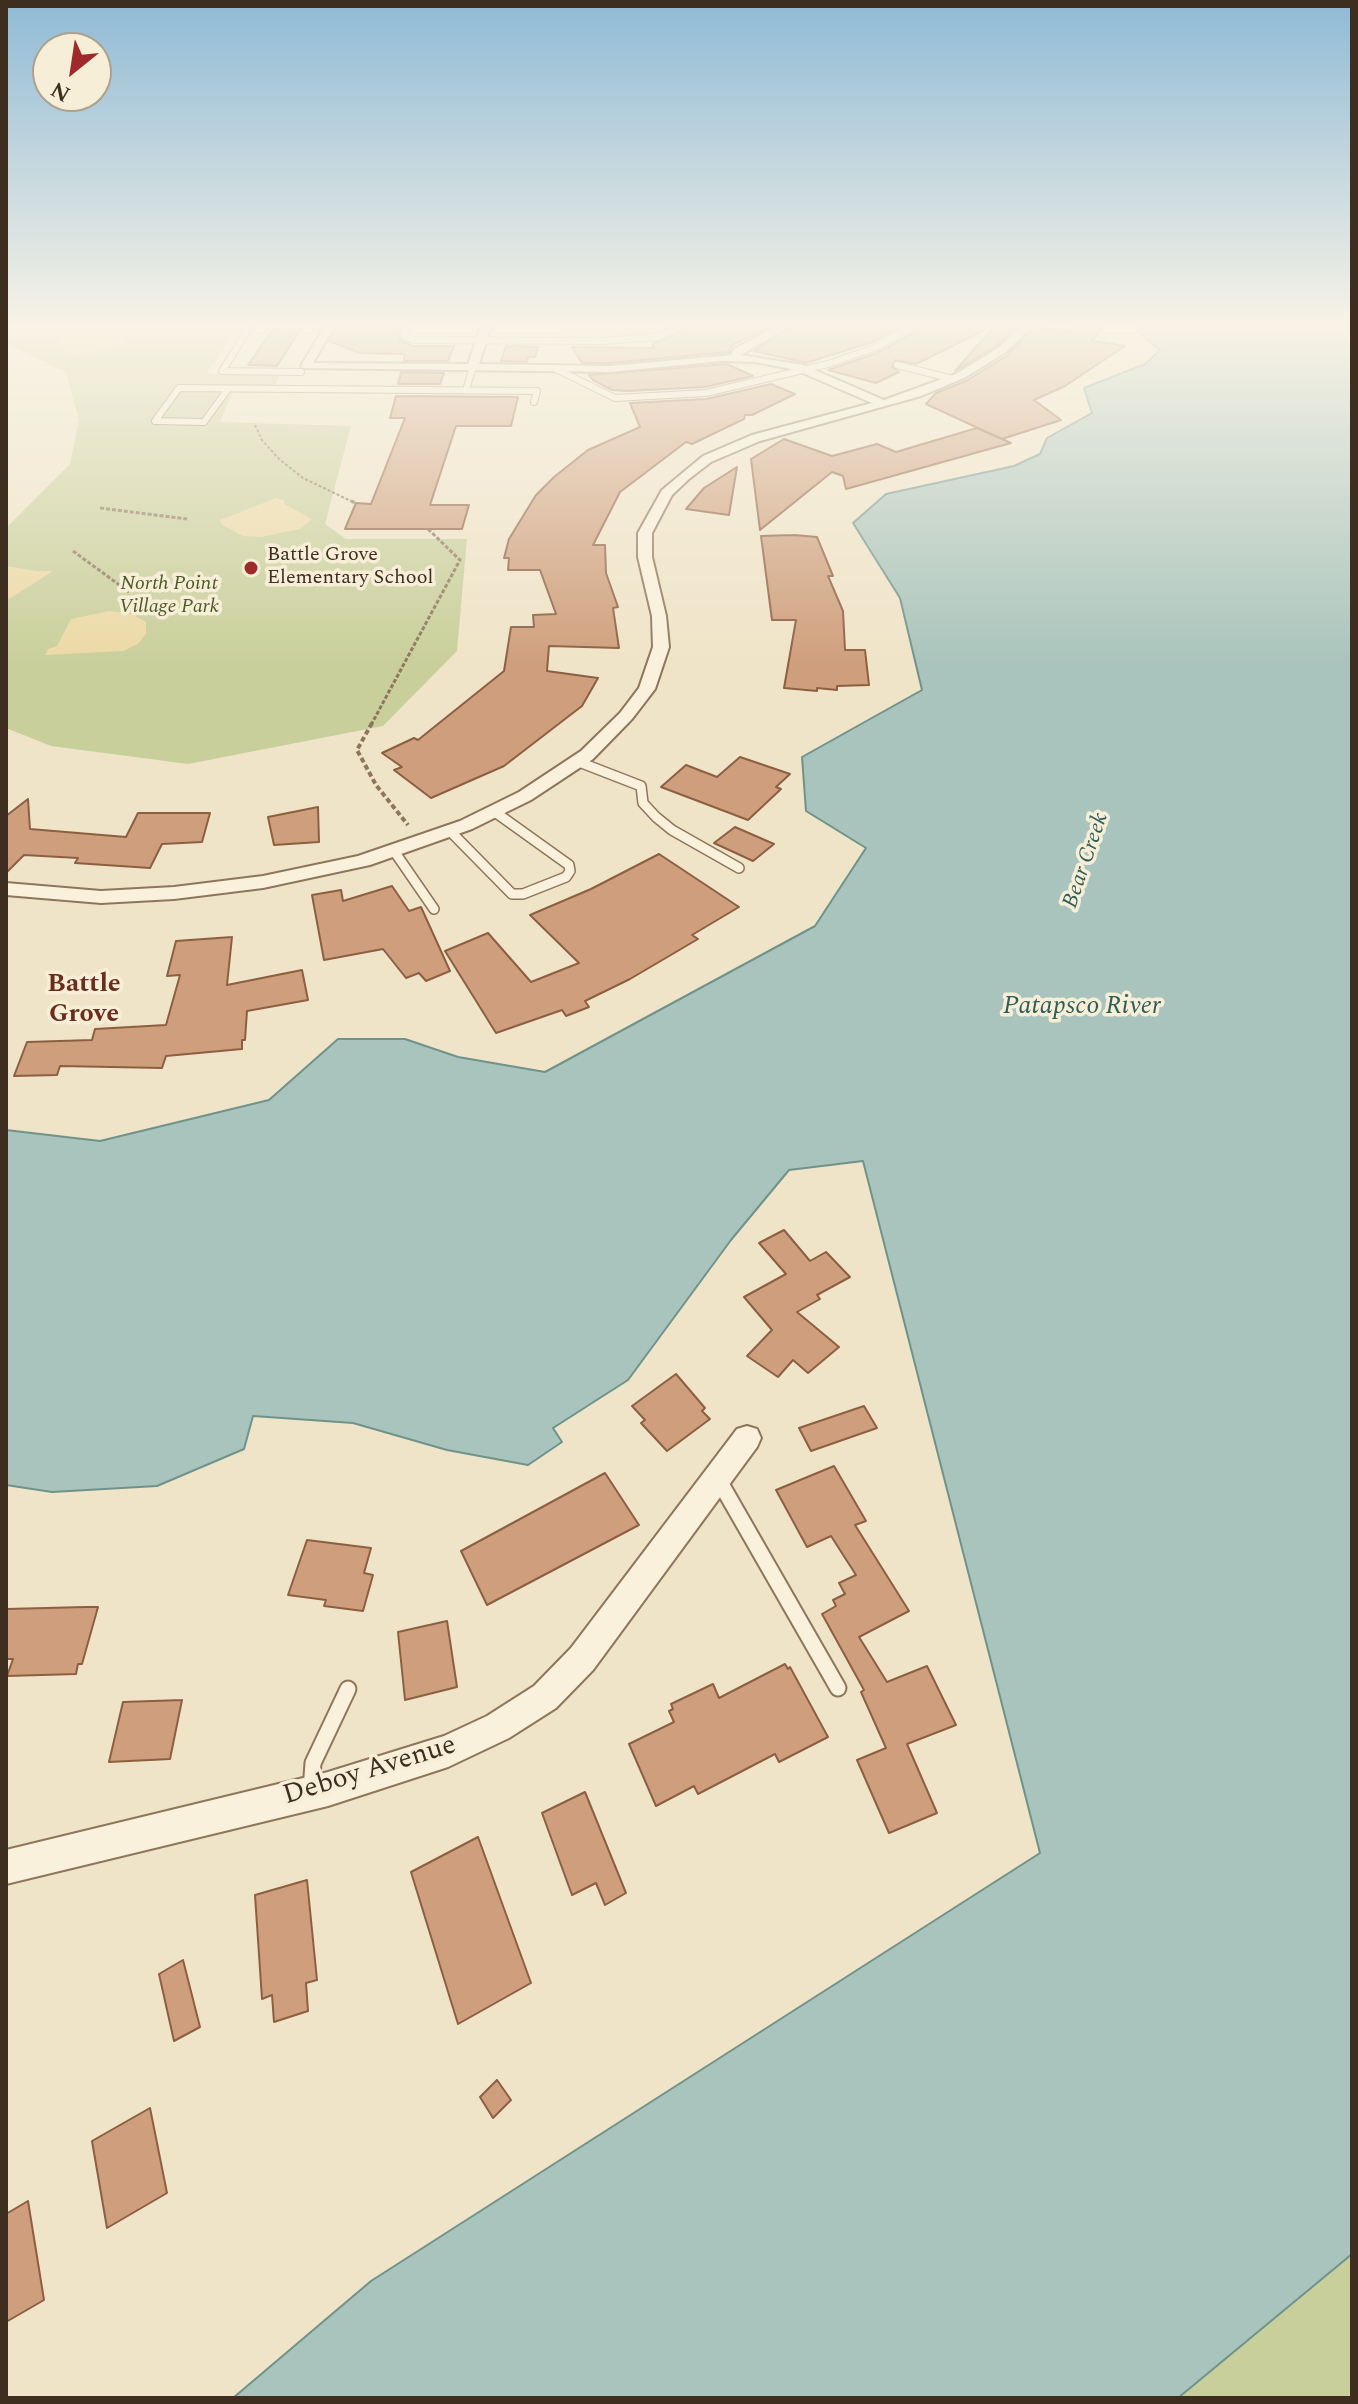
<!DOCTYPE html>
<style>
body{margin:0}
#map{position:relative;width:1358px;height:2404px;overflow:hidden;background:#f0e4c8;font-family:Spectral,serif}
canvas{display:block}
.frame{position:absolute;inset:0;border:8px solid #3d2e20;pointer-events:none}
.north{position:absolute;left:32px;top:32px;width:80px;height:80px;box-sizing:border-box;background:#f7eed8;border:2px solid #ada18e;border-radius:50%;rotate:210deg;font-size:22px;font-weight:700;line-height:32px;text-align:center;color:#3d2e20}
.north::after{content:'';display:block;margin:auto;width:28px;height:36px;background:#9e2a2b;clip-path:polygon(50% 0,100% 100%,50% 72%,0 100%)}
</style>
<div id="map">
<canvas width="1358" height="2404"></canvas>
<div class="frame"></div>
<div class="north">N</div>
</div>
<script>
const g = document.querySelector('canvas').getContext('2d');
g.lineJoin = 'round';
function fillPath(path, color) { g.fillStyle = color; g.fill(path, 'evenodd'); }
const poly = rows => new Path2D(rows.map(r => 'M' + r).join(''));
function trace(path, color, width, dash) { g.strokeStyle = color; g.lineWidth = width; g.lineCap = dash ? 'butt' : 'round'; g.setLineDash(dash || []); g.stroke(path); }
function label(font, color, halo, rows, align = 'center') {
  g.font = font + ' Spectral,serif'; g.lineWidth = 7; g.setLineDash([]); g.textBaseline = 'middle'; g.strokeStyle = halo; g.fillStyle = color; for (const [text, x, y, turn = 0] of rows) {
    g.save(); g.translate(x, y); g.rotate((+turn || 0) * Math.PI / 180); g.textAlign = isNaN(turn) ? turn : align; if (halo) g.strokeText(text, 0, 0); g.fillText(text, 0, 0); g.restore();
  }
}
fillPath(poly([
 [6,327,239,327,206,374,280,375,274,387,235,386,220,422,351,426,325,524,346,539,467,539,457,651,383,726,188,764,51,746,6,728,6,528,70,464,79,420,66,372,6,344],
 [567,327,678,327,656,337,564,340],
 [1352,2254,1352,2398,1178,2398,1265,2325]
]), '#c9cf9b');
fillPath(poly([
 [100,331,125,336,124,346,68,356,58,339],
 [276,498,284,500,284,504,312,519,300,529,260,537,243,536,222,525,220,520],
 [6,566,36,571,53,571,6,601],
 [109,611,129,613,146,622,146,634,138,644,123,651,45,655,48,649,57,646,71,619]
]), '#ecd9a5');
const water = poly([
 [1139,327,1352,327,1352,2254,1178,2398,233,2398,371,2281,1040,1853,863,1161,789,1170,731,1240,628,1380,553,1428,562,1442,528,1465,447,1450,353,1423,253,1416,244,1449,157,1486,52,1492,6,1485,6,1130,100,1141,269,1100,338,1039,405,1039,458,1057,545,1072,815,926,866,848,806,811,802,757,922,690,900,598,853,523,886,494,1014,466,1040,454,1047,438,1092,413,1084,388,1145,364,1160,350,1137,331,1139,327]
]);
fillPath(water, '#a9c4bc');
trace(water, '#6f938a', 2);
const building = poly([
 [337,327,401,327,399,339,412,346,454,346,448,361,404,361,405,354,360,353,329,341,337,327],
 [686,327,770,327,732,345,729,352,610,363,582,363,572,347,653,348,653,343,682,332,686,327],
 [792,327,900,327,872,342,806,363,754,351,792,327],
 [918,327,991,327,916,364,895,360,892,367,899,372,876,383,828,370,877,353,915,332,918,327],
 [994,327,1016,327,996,346,955,371,994,327],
 [1034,327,1070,332,1074,327,1103,327,1092,341,1125,346,1065,386,1034,400,1061,420,1002,439,926,404,936,393,966,381,1008,355,1034,327],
 [273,329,300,330,277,366,248,365,273,329],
 [506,346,538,347,535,357,528,357,527,362,501,361,506,346],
 [727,364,753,376,705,387,627,391,612,390,593,380,589,375,727,364],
 [401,372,444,373,440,384,398,384,401,372],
 [771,384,795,394,752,415,745,415,744,419,692,444,686,442,620,492,593,545,605,545,606,573,618,607,613,608,619,648,549,646,547,671,598,678,582,706,504,766,431,798,394,770,402,767,382,753,414,738,418,740,504,671,511,627,534,627,533,615,556,614,540,570,508,570,509,558,504,558,509,539,536,495,554,477,588,450,640,427,630,403,706,399,771,384],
 [396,396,518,397,511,426,456,426,430,505,469,505,462,529,345,529,356,503,371,504,405,418,390,418,396,396],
 [977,428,1011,443,846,489,843,476,832,472,760,530,751,459,784,439,832,456,877,444,896,452,977,428],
 [737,467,729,515,686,509,704,488,737,467],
 [794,535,817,537,833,576,828,576,843,611,845,650,865,650,869,685,837,686,837,690,817,688,817,691,784,688,796,620,772,620,761,536,794,535],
 [740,757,790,774,776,787,781,789,748,820,661,787,686,765,717,777,740,757],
 [28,799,30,829,126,837,138,813,210,813,202,842,162,844,150,868,75,863,78,858,24,855,6,873,6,816,28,799],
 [318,807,319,842,274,845,268,817,318,807],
 [735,827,774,844,753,861,714,843,735,827],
 [659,854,739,907,692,935,698,939,630,979,585,1001,589,1007,566,1016,562,1010,496,1033,445,951,488,933,531,982,579,963,530,915,591,889,659,854],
 [392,886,409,911,421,907,450,971,426,981,419,973,406,978,383,949,324,960,312,895,341,890,343,901,392,886],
 [232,937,227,985,302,970,308,1000,247,1011,245,1040,242,1040,242,1049,166,1056,162,1068,60,1066,57,1075,14,1076,27,1042,92,1040,95,1029,166,1025,180,975,167,976,176,941,232,937],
 [784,1230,810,1261,826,1252,850,1277,817,1295,820,1299,797,1312,839,1347,808,1373,793,1360,778,1377,747,1356,772,1330,744,1297,786,1274,759,1243,784,1230],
 [676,1374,705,1408,702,1411,710,1419,667,1451,641,1423,645,1420,632,1406,676,1374],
 [864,1406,877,1428,811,1451,799,1428,864,1406],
 [834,1466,866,1521,855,1525,909,1611,859,1637,887,1682,927,1666,956,1725,907,1744,937,1813,889,1833,857,1760,886,1748,861,1692,864,1690,822,1614,836,1606,833,1600,845,1594,839,1583,856,1575,831,1536,807,1547,776,1490,834,1466],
 [605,1473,639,1525,487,1605,461,1551,605,1473],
 [307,1540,371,1548,364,1573,373,1575,363,1611,324,1606,326,1600,288,1595,307,1540],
 [86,1607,98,1607,82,1664,78,1664,76,1674,7,1676,13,1659,6,1659,6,1609,86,1607],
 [447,1621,457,1687,405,1700,398,1632,447,1621],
 [785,1664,788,1669,790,1667,828,1737,779,1762,775,1754,698,1794,694,1786,656,1806,629,1744,674,1722,669,1711,673,1709,671,1704,713,1684,719,1698,785,1664],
 [182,1700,170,1759,109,1762,123,1702,182,1700],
 [585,1792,626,1893,605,1905,596,1883,572,1895,542,1813,585,1792],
 [478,1837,531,1983,458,2024,411,1872,478,1837],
 [307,1880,317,1980,306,1983,308,2011,274,2022,272,1995,262,1999,255,1895,307,1880],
 [183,1960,200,2027,174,2041,159,1974,183,1960],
 [497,2080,511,2100,493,2118,480,2097,497,2080],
 [150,2108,167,2193,107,2228,92,2141,150,2108],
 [28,2201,44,2300,6,2322,6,2214,28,2201]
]);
fillPath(building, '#cf9f7d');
trace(building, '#8d5f41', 2);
const laneFar2 = poly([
 [250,327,222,371,301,372],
 [408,327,404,336,414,340,605,341,657,337,680,327],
 [897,365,953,379],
 [554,368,615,398,706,393,828,364,874,348,912,327],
 [228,389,204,422,155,421,179,388,537,391,534,402],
 [466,390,473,367]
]);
const laneFar1 = poly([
 [579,762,641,786,643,803,656,817,672,830,739,868],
 [450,831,512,894,523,894,566,877,570,871,569,865,495,812],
 [394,851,434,909]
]);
const lane = poly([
 [717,1477,838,1688],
 [311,1790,313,1763,348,1689]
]);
const street = poly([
 [324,327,334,327,313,363,468,364,481,327,491,327,479,364,610,366,731,355,734,349,776,327,789,327,741,355,803,365,884,400,956,374,998,348,1020,327,1031,327,1006,352,964,378,921,396,760,441,711,462,689,479,672,495,652,533,652,557,666,616,669,647,655,689,632,719,593,759,531,800,472,829,370,865,263,888,174,899,101,903,6,895,6,883,101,891,174,887,263,876,358,856,460,821,519,792,581,751,620,713,639,688,653,647,652,616,638,557,638,533,662,490,703,456,752,435,872,403,796,370,755,362,721,361,610,372,302,368,301,366,324,327],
 [747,1426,757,1429,761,1438,757,1447,593,1670,556,1708,509,1738,448,1767,328,1806,6,1884,6,1850,328,1772,444,1736,487,1716,534,1686,571,1648,737,1429,747,1426]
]);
trace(laneFar2, '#8d765c', 8);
trace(laneFar1, '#8d765c', 12);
trace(lane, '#8d765c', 19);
trace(street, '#8d765c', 4);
trace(poly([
 [255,425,262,440,279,459,303,478,355,503]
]), '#8d765c', 2, [3, 2]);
trace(poly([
 [351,501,356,503],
 [100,508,187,519],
 [73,551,129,592],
 [371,725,460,560,428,529]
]), '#8d765c', 3, [4, 2]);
trace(poly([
 [372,723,357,750,376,785,408,825]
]), '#8d765c', 4, [5, 3]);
trace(laneFar2, '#faf1dc', 6);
trace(laneFar1, '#faf1dc', 9);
trace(lane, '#faf1dc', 15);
fillPath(street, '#faf1dc');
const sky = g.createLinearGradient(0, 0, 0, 664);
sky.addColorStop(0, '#8fbad6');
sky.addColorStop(0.49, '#f8f3e6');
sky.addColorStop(1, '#f8f3e600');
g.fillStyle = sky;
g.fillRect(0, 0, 1358, 664);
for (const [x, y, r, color] of [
 [251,568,8,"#9e2a2b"]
]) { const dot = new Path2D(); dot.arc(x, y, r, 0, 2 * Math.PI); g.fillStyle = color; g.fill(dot); trace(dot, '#f7eed8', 3); }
label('20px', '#3d2e20', '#f7eed8', [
 ["Battle Grove",267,556],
 ["Elementary School",267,579]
], 'left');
label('italic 20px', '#4d5a26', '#f7eed8', [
 ["North Point",169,585],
 ["Village Park",169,608]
]);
label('italic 22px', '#2f5d5a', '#f7eed8', [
 ["Bear Creek",1087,861,-71]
]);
label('bold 26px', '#6b2e1e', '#f7eed8', [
 ["Battle",84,986],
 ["Grove",84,1016]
]);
label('italic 26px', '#2f5d5a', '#f7eed8', [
 ["Patapsco River",1082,1008]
]);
label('28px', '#3d2e20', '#f7eed8', [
 ["Deboy Avenue",370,1772,-17]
]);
</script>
